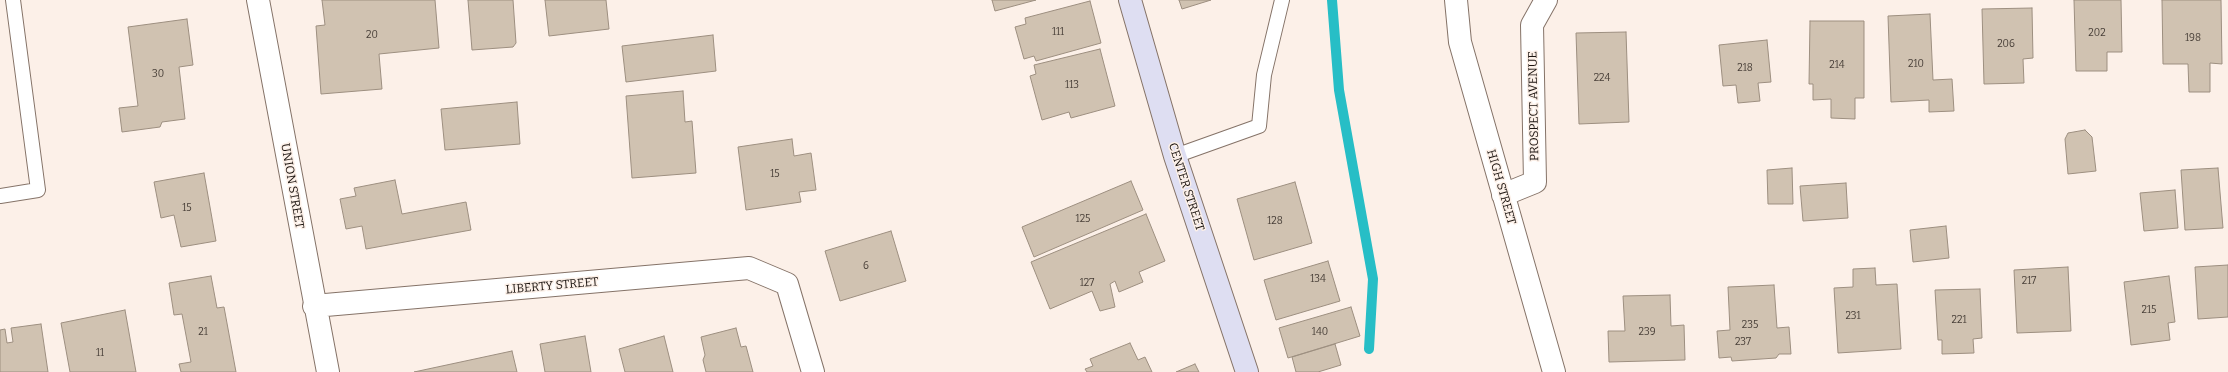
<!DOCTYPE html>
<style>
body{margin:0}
canvas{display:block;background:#fcf0e8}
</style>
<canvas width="2228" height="372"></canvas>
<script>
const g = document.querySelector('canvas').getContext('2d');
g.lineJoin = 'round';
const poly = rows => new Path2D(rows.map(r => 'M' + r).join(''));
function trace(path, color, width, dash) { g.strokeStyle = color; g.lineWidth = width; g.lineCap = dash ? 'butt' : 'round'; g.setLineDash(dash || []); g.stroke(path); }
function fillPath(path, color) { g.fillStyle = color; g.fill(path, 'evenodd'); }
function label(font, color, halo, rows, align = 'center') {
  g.font = font + ' Bitter,serif'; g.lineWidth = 3; g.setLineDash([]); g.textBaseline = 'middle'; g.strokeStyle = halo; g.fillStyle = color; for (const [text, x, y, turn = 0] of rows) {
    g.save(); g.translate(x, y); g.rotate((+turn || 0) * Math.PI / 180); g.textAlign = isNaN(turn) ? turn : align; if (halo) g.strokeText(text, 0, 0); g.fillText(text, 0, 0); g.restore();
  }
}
trace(poly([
 [1332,0,1339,90,1373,279,1369,349]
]), '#27bec6', 10);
const building = poly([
 [322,0,435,0,439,48,379,54,382,89,321,94,316,26,325,25,322,0],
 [468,0,513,0,516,43,513,47,472,50,468,0],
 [545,0,606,0,609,29,549,36,545,0],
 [992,0,1036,0,995,11,992,0],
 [1179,0,1211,0,1182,9,1179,0],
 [2074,0,2121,0,2122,52,2107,52,2107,71,2076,71,2074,0],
 [2162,0,2221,0,2222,64,2210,63,2210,92,2189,92,2188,64,2163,64,2162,0],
 [1090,1,1101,43,1036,61,1034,56,1024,59,1015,27,1026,24,1025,18,1090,1],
 [2032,8,2033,58,2023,59,2024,83,1984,84,1982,9,2032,8],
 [1930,14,1933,80,1952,79,1954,111,1929,112,1929,100,1891,102,1888,16,1930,14],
 [187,19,193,65,179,67,185,119,162,122,160,127,122,132,119,108,138,106,128,27,187,19],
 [1810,21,1864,21,1864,98,1855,98,1855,119,1831,118,1831,99,1813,100,1813,84,1809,84,1810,21],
 [1626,32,1629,122,1579,124,1576,33,1626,32],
 [713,35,716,71,626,82,622,46,713,35],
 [1767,40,1771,82,1758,83,1760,101,1738,103,1736,85,1723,86,1719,45,1767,40],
 [1100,49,1115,106,1071,118,1069,112,1042,120,1030,76,1036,74,1034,65,1100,49],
 [683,91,685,122,692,121,696,173,632,178,626,96,683,91],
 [517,102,520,144,445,150,441,109,517,102],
 [2085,130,2092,137,2096,171,2068,174,2065,139,2068,133,2085,130],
 [792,139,794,156,811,153,816,190,799,192,801,202,746,210,738,147,792,139],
 [1792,168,1793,204,1768,204,1767,170,1792,168],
 [2218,168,2223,228,2185,230,2181,170,2218,168],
 [204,173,216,241,181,247,174,215,161,218,154,182,204,173],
 [395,180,402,214,466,202,471,230,366,249,362,226,346,229,340,199,356,196,354,188,395,180],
 [1131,181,1143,210,1034,257,1022,227,1131,181],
 [1295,182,1312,243,1254,260,1237,199,1295,182],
 [1846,183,1848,218,1803,221,1800,186,1846,183],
 [2175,190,2178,228,2144,231,2140,193,2175,190],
 [1146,214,1165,261,1139,272,1143,282,1119,292,1115,281,1110,284,1115,307,1100,311,1092,291,1050,309,1031,262,1146,214],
 [1946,226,1949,258,1913,262,1910,230,1946,226],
 [891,231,906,281,840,301,825,251,891,231],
 [1328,261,1340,301,1276,320,1264,280,1328,261],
 [2228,265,2228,317,2198,319,2195,267,2228,265],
 [2068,267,2071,331,2017,333,2014,270,2068,267],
 [1875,268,1876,285,1897,284,1901,349,1838,353,1834,288,1853,287,1853,269,1875,268],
 [211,276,217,308,224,307,236,372,181,372,179,364,191,362,182,314,174,315,169,283,211,276],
 [2169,276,2175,322,2168,323,2170,340,2131,345,2124,282,2169,276],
 [1774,285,1777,328,1789,327,1791,354,1779,354,1776,358,1732,361,1731,357,1719,358,1717,331,1730,330,1728,287,1774,285],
 [1980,289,1982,338,1973,339,1974,353,1942,354,1942,340,1938,340,1935,290,1980,289],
 [1670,295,1671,326,1684,325,1685,360,1609,362,1608,331,1625,331,1623,296,1670,295],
 [1351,307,1360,336,1288,358,1279,328,1351,307],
 [125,310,136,372,70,372,61,323,125,310],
 [41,324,48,372,0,372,0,330,5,329,7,343,13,342,11,328,41,324],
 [736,328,741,347,746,346,753,372,706,372,703,360,705,355,701,337,736,328],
 [585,336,591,372,545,372,540,344,585,336],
 [664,336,673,372,625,372,619,349,664,336],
 [1130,343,1138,360,1145,357,1152,372,1087,372,1085,369,1093,366,1090,359,1130,343],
 [1335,344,1341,365,1318,372,1296,372,1292,357,1335,344],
 [512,351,517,372,414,372,512,351],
 [1195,364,1199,372,1176,372,1195,364]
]);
fillPath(building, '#d0c2b1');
trace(building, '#9d8f80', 1);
const service = poly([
 [1175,156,1259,126,1264,75,1282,0],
 [0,196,38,190,13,0]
]);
const minor = poly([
 [258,0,328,372],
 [1456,0,1460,42,1554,372],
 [1503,195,1535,182,1532,25,1546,0],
 [314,306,749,268,787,284,813,372]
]);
const secondary = poly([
 [1130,0,1175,156,1247,372]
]);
trace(service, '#857368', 16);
trace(minor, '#857368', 24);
trace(secondary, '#857368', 24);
trace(service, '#fff', 14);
trace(minor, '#fff', 22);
trace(secondary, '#dedef2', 22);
label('10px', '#473e37', null, [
 ["111",1058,32],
 ["202",2097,33],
 ["20",372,35],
 ["198",2193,38],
 ["206",2006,44],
 ["210",1916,64],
 ["214",1837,65],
 ["218",1745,68],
 ["30",158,74],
 ["224",1602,78],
 ["113",1072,85],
 ["15",775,174],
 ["15",187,208],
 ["125",1083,219],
 ["128",1275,221],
 ["6",866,266],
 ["134",1318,279],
 ["217",2029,281],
 ["127",1087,283],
 ["215",2149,310],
 ["231",1853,316],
 ["221",1959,320],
 ["235",1750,325],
 ["21",203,332],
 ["140",1320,332],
 ["239",1647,332],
 ["237",1743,342],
 ["11",100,353]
]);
label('12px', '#19120e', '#fcf0e8', [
 ["PROSPECT AVENUE",1534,106,-91],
 ["UNION STREET",292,186,80],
 ["CENTER STREET",1186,187,72],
 ["HIGH STREET",1501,187,74],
 ["LIBERTY STREET",552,286,-5]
]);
</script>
